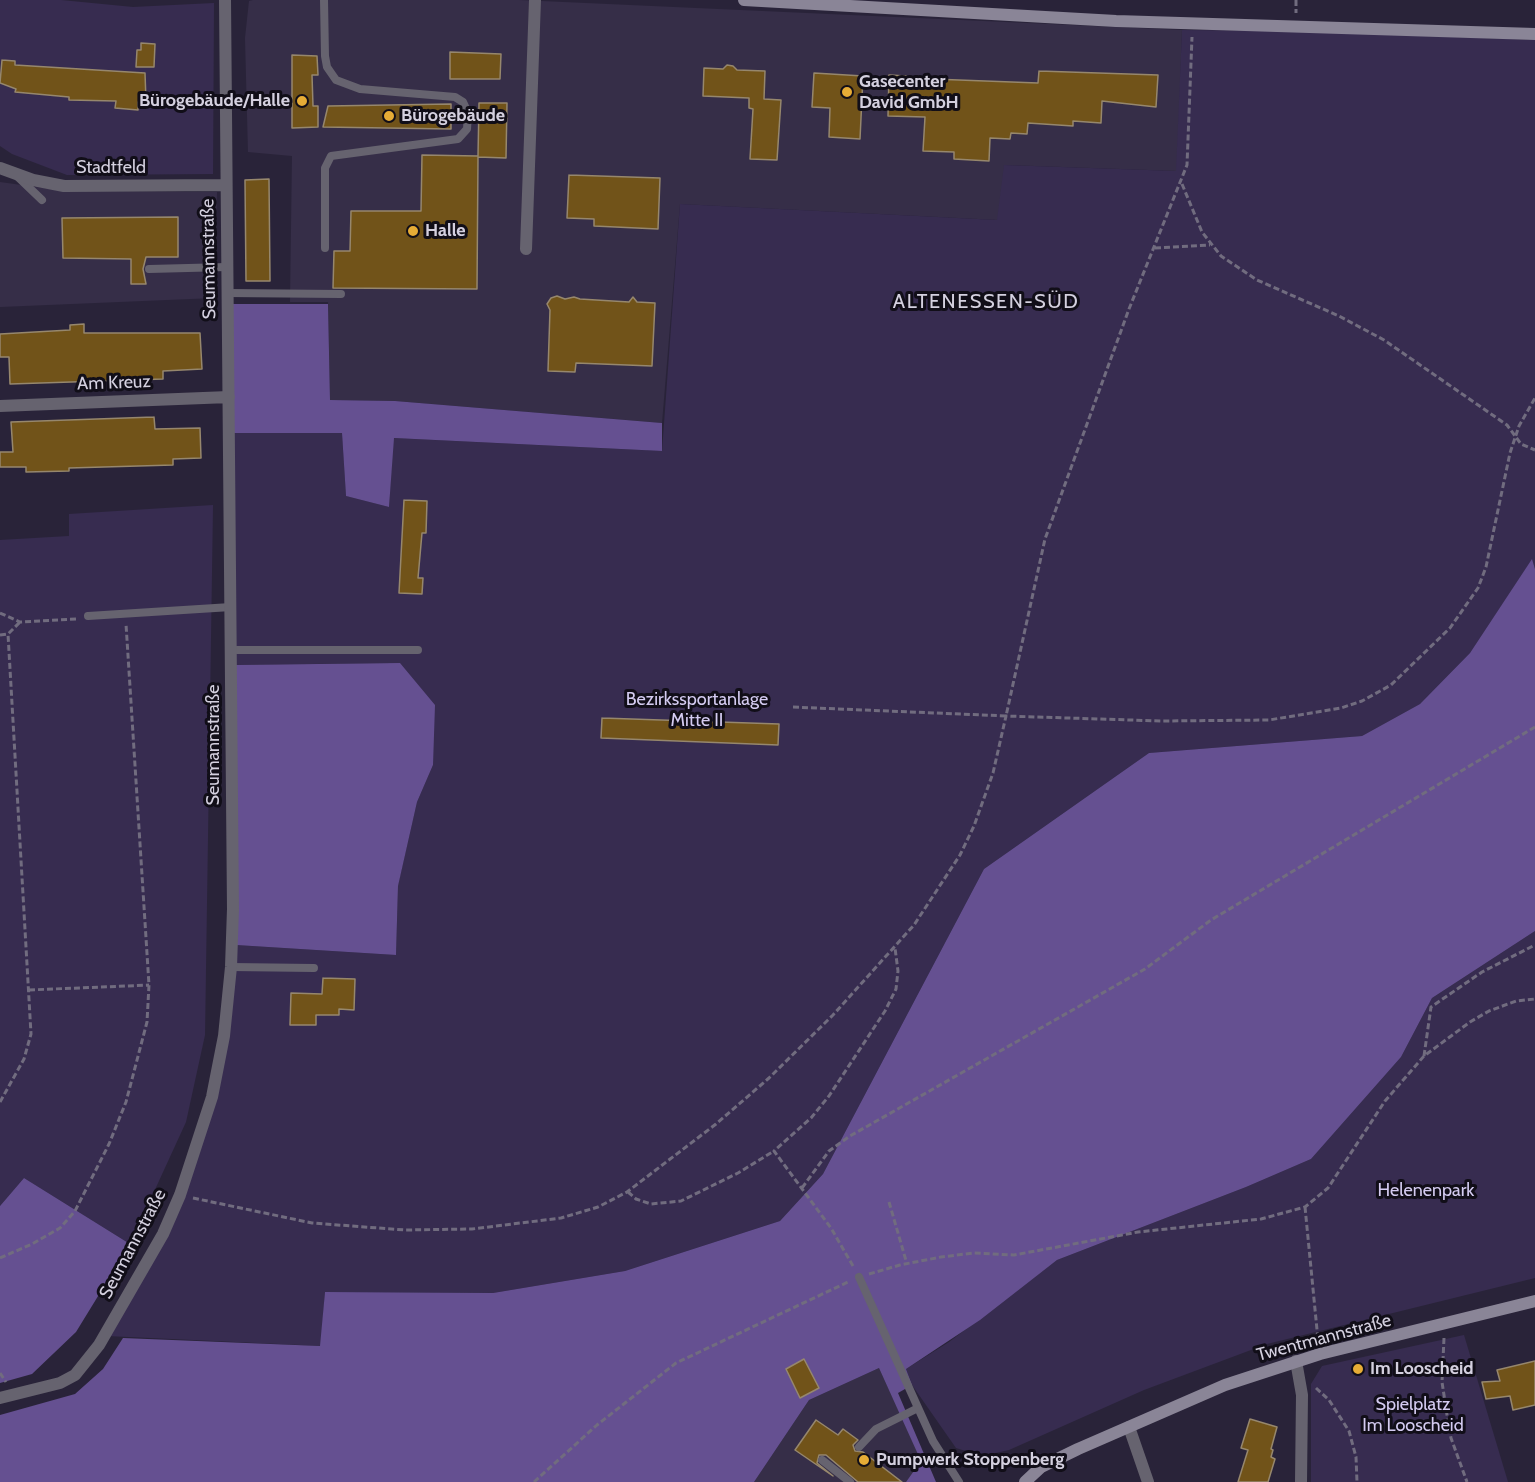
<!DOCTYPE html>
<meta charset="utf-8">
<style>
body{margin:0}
canvas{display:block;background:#292339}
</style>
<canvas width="1535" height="1482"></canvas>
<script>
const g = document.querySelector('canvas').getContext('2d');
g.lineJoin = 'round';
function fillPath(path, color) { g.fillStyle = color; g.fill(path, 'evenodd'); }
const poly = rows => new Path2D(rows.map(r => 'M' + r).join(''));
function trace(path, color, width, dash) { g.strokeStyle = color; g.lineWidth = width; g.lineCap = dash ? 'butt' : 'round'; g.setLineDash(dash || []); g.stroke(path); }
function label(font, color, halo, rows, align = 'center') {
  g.font = font + ' Cabin,sans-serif'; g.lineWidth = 6; g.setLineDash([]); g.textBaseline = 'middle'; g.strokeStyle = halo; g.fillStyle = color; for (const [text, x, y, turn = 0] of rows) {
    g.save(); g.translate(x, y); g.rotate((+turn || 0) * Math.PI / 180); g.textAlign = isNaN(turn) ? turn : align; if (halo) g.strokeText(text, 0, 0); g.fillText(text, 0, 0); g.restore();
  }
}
fillPath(poly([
 [253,0,519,0,1182,30,1177,171,1005,165,998,220,680,204,662,423,395,401,330,400,328,302,290,302,292,156,248,152,245,38,249,1],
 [0,182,64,191,217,192,214,298,0,307],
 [879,1368,922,1461,906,1482,754,1482,809,1400]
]), '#362e48');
fillPath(poly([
 [0,0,61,0,133,7,214,3,213,174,67,175,12,154,0,146],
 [1182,30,1290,31,1535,40,1535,569,1532,560,1470,653,1420,704,1362,736,1149,753,984,869,823,1174,780,1221,625,1271,493,1293,325,1292,321,1346,107,1336,197,1156,236,945,396,955,398,885,417,802,433,765,389,663,236,665,232,433,342,433,346,496,389,507,393,438,662,451,680,204,997,220,1004,165,1176,171],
 [213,505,205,1035,186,1122,130,1244,24,1178,0,1206,0,540,69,536,69,514],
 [1535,931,1535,1278,1267,1344,1144,1390,1009,1450,982,1456,956,1448,912,1385,906,1369,949,1342,1057,1260,1246,1187,1311,1159,1401,1057,1432,998],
 [1464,1335,1508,1482,1311,1482,1311,1384,1322,1366]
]), '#372c50');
fillPath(poly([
 [231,304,328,304,330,400,395,401,662,423,662,451,394,438,389,507,346,496,342,433,232,433],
 [1532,559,1535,569,1535,931,1432,998,1401,1057,1311,1159,1246,1187,1057,1260,980,1320,906,1369,912,1385,898,1393,936,1482,906,1482,921,1461,879,1368,809,1400,754,1482,0,1482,0,1415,75,1394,103,1369,123,1338,320,1346,325,1292,493,1293,625,1271,780,1221,823,1174,984,869,1149,753,1362,736,1420,704,1470,653],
 [400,663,435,705,433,765,417,802,398,886,396,955,236,945,236,665],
 [24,1178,130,1244,76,1332,32,1374,0,1383,0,1206]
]), '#655091');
const building = poly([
 [141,43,155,44,154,67,136,67,137,50,141,50,141,43],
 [450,52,501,54,500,79,450,79,450,52],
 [292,55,317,56,318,75,312,75,313,106,318,106,318,127,292,128,292,55],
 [2,60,15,61,15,65,145,73,146,101,138,102,138,110,115,108,116,101,69,100,69,97,15,92,16,89,0,83,2,60],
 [727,65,733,66,737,70,765,71,764,99,781,100,777,160,750,159,753,109,749,108,749,98,703,96,704,68,723,69,727,65],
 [1039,71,1158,75,1156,107,1102,101,1101,123,1073,121,1073,126,1028,123,1027,134,1011,133,1010,139,990,138,989,161,954,159,954,152,923,151,925,117,888,116,889,75,906,76,906,78,1038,83,1039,71],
 [814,73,863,76,860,139,829,137,830,108,812,107,814,73],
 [479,103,507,103,506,158,478,157,477,289,333,288,334,251,350,251,351,211,421,211,422,155,478,156,479,103],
 [451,104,451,129,323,127,328,106,451,104],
 [569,175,660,178,658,229,594,226,594,219,567,218,569,175],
 [269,179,270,281,246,281,245,180,269,179],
 [178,217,178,257,146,257,143,269,146,284,131,284,131,259,63,258,62,218,178,217],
 [557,296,565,299,574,297,580,299,629,302,633,297,637,302,655,303,652,366,576,363,575,372,548,371,550,310,547,304,551,298,557,296],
 [84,324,84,333,200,333,202,369,163,371,163,379,10,384,9,357,0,357,0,334,70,330,70,325,84,324],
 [154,417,155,429,200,428,201,458,173,459,173,465,69,468,69,471,26,472,26,467,0,467,0,452,13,452,11,422,154,417],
 [404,500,427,501,426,533,422,533,418,578,423,578,422,594,399,593,404,500],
 [602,718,779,724,778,745,601,738,602,718],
 [323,978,355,979,354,1010,339,1009,339,1015,316,1015,316,1025,290,1025,291,993,322,994,323,978],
 [804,1359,819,1388,800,1398,786,1369,804,1359],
 [1535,1361,1535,1405,1513,1410,1510,1396,1486,1399,1482,1382,1500,1381,1497,1370,1535,1361],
 [1250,1419,1277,1427,1271,1449,1273,1450,1271,1457,1275,1459,1268,1482,1238,1482,1248,1450,1241,1448,1250,1419],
 [816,1420,838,1435,843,1429,858,1440,853,1445,855,1451,863,1452,902,1482,858,1482,826,1455,819,1455,817,1463,833,1476,795,1450,816,1420]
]);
fillPath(building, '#715319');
trace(building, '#96876d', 1.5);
trace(poly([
 [1296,0,1296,13],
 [1182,184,1202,232,1221,256,1257,280,1339,316,1384,340,1507,425,1521,444,1535,450],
 [1155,248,1210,245],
 [0,613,20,622,77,619],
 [0,635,8,634],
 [793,707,1006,716,1045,539,1129,309,1187,165,1192,37],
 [29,990,149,985],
 [1424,1056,1431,1007,1482,972,1535,945],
 [0,1102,24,1059,31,1034,8,634,20,622],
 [802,1188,829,1151,850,1136,1145,969,1211,920,1535,727],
 [628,1192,636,1199,651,1204,681,1201,738,1173,774,1151],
 [193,1198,312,1223,405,1230,472,1229,561,1218,598,1207,627,1192,716,1124,769,1078,833,1015,914,925,960,855,974,826,993,773,1006,716,1161,721,1269,720,1341,708,1362,701,1391,685,1450,628,1478,588,1486,567,1510,453,1519,426,1535,398],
 [889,1202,907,1264],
 [1305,1207,1318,1340],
 [0,1258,32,1244,60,1228,75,1211,109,1144,126,1102,147,1022,149,985,126,624],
 [853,1266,831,1228,774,1151,811,1118,829,1096,885,1011,896,989,898,971,895,948],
 [869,1274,900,1265,941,1257,974,1253,1014,1255,1138,1232,1261,1219,1305,1207,1328,1188,1385,1101,1424,1056,1470,1022,1489,1011,1516,1001,1535,999],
 [1444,1338,1442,1382,1447,1415,1451,1438,1467,1482],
 [0,1373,6,1382],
 [1316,1388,1329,1400,1349,1431,1356,1457,1357,1482],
 [534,1482,597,1425,676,1363,848,1282]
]), '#716c7f', 3, [6, 3]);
trace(poly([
 [324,0,325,56,327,67,336,80,360,89,455,97,463,102,468,113,467,129,458,139,331,156,325,168,325,248],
 [18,177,42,200],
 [149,269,227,267],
 [227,293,341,294],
 [88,616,231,607],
 [232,650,418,650],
 [231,967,314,968],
 [859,1277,933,1441,959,1482],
 [859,1447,876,1429,918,1408],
 [822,1460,850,1482]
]), '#66636f', 8);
trace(poly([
 [0,168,33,180,64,186,226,185],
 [526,249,535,0],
 [0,406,229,397],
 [1296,1361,1302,1395,1301,1482],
 [0,1398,60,1383,75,1375,99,1345,163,1234,180,1195,212,1097,224,1036,231,967,233,909,225,0],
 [1129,1427,1148,1482]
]), '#66636f', 12);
trace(poly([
 [744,0,1116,21,1535,34],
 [1025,1482,1041,1467,1078,1449,1225,1385,1320,1354,1535,1301]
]), '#8a8597', 12);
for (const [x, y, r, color] of [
 [847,92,6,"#e6ac36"],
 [302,101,6,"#e6ac36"],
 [389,116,6,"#e6ac36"],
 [413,231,6,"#e6ac36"],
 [1358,1369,6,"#e6ac36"],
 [864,1460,6,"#e6ac36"]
]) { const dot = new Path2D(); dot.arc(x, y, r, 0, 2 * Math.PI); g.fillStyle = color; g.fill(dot); trace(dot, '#110e18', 2); }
label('bold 18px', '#d4d0df', '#110e18', [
 ["Gasecenter",859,82],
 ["David GmbH",859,103],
 ["Bürogebäude/Halle",290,101,"right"],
 ["Bürogebäude",401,116],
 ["Halle",425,231],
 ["Im Looscheid",1370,1369],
 ["Pumpwerk Stoppenberg",876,1460]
], 'left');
label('18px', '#d4d0df', '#110e18', [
 ["Stadtfeld",111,168],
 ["Seumannstraße",209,259,-91],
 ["Am Kreuz",114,383,-2],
 ["Seumannstraße",214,745,-90],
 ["Seumannstraße",133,1244,-62],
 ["Twentmannstraße",1324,1338,-15]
]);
label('18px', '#d4cbf1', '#110e18', [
 ["Bezirkssportanlage",697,700],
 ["Mitte II",697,721],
 ["Helenenpark",1426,1191],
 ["Spielplatz",1413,1405],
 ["Im Looscheid",1413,1426]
]);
g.letterSpacing = '1.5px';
label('20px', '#d4d0df', '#110e18', [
 ["ALTENESSEN-SÜD",986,302]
]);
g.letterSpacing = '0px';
</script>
